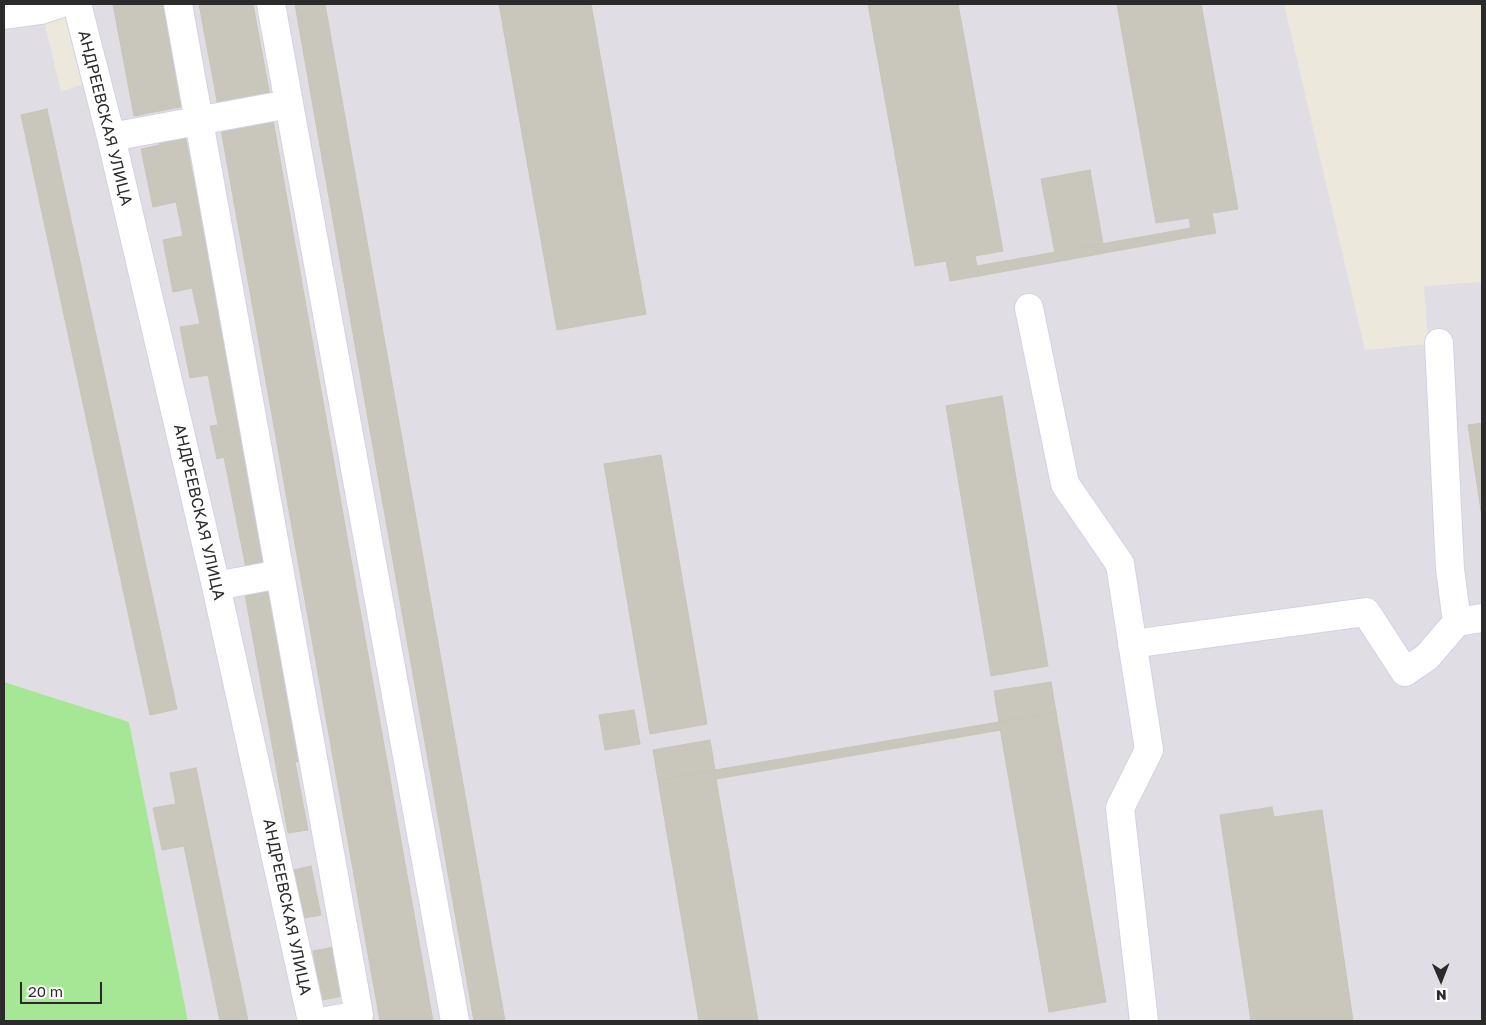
<!DOCTYPE html>
<meta charset="utf-8">
<style>
body{margin:0}
#map{position:relative;width:1486px;height:1025px;overflow:hidden;background:#ede8dc;font-family:"Golos Text",sans-serif}
canvas{display:block}
.frame{position:absolute;inset:0;border:5px solid #2b2b2b;pointer-events:none}
.north{position:absolute;left:1416px;top:955px;width:50px;height:50px;-webkit-text-stroke:4px #fff;paint-order:stroke;rotate:179deg;font-size:14px;font-weight:700;line-height:20px;text-align:center;color:#2b2b2b}
.north::after{content:'';display:block;margin:auto;width:18px;height:22px;background:#2b2b2b;clip-path:polygon(50% 0,100% 100%,50% 72%,0 100%)}
.scale{position:absolute;left:20px;top:982px;width:82px;height:22px;box-sizing:border-box;border:2px solid #2b2b2b;border-top:0;padding-left:6px;font-size:15px;line-height:18px;white-space:nowrap;color:#2b2b2b;-webkit-text-stroke:4px #fff;paint-order:stroke}
</style>
<div id="map">
<canvas width="1486" height="1025"></canvas>
<div class="frame"></div>
<div class="north">N</div>
<div class="scale">20 m</div>
</div>
<script>
const g = document.querySelector('canvas').getContext('2d');
g.lineJoin = 'round';
function fillPath(path, color) { g.fillStyle = color; g.fill(path, 'evenodd'); }
const poly = rows => new Path2D(rows.map(r => 'M' + r).join(''));
function trace(path, color, width, dash) { g.strokeStyle = color; g.lineWidth = width; g.lineCap = dash ? 'butt' : 'round'; g.setLineDash(dash || []); g.stroke(path); }
function label(font, color, halo, rows, align = 'center') {
  g.font = font + ' "Golos Text",sans-serif'; g.lineWidth = 4.5; g.setLineDash([]); g.textBaseline = 'middle'; g.strokeStyle = halo; g.fillStyle = color; for (const [text, x, y, turn = 0] of rows) {
    g.save(); g.translate(x, y); g.rotate((+turn || 0) * Math.PI / 180); g.textAlign = isNaN(turn) ? turn : align; if (halo) g.strokeText(text, 0, 0); g.fillText(text, 0, 0); g.restore();
  }
}
fillPath(poly([
 [4,4,40,4,61,92,106,76,89,4,1284,4,1365,350,1428,344,1424,286,1482,282,1482,1021,188,1021,129,722,4,682]
]), '#e0dde5');
fillPath(poly([
 [4,682,129,722,188,1021,4,1021]
]), '#a6e796');
const building = poly([
 [113,4,165,4,185,106,134,116,113,4],
 [199,4,253,4,270,96,218,106,199,4],
 [295,4,325,4,505,1021,474,1021,295,4],
 [499,4,591,4,646,314,557,330,499,4],
 [868,4,958,4,1003,251,975,256,979,276,950,281,946,261,915,266,868,4],
 [1117,4,1201,4,1238,209,1212,213,1216,233,1192,237,1189,218,1156,223,1117,4],
 [47,109,177,709,150,715,21,115,47,109],
 [273,120,433,1021,380,1021,221,129,273,120],
 [185,135,269,563,246,568,224,457,217,459,210,426,218,425,208,375,190,378,180,327,200,324,192,288,173,292,163,240,183,236,176,202,153,207,141,149,160,145,159,140,185,135],
 [1090,170,1103,244,1055,253,1041,179,1090,170],
 [1191,228,1192,237,979,276,977,266,1191,228],
 [1002,396,1048,666,991,676,946,406,1002,396],
 [1482,423,1482,517,1468,425,1482,423],
 [661,455,707,724,650,734,604,464,661,455],
 [270,590,300,761,295,762,308,830,288,833,245,594,270,590],
 [1051,682,1056,712,999,722,994,691,1051,682],
 [634,710,640,744,605,750,599,715,634,710],
 [1056,712,1106,1002,1049,1012,999,722,1056,712],
 [999,722,1001,730,716,779,715,770,999,722],
 [710,740,715,770,658,780,653,750,710,740],
 [196,768,248,1021,220,1021,184,846,162,850,153,808,176,804,170,773,196,768],
 [715,770,716,779,758,1021,699,1021,658,780,715,770],
 [1272,807,1274,817,1322,810,1353,1021,1251,1021,1220,815,1272,807],
 [311,866,321,915,304,918,294,870,311,866],
 [334,947,343,996,322,1000,313,951,334,947]
]);
fillPath(building, '#c9c6bb');
trace(building, '#c9c5b5', 1);
const minor = poly([
 [77,4,111,137,216,586,312,1021],
 [178,4,359,1015,326,1021],
 [271,4,455,1021],
 [4,15,41,10,59,4],
 [111,137,289,104],
 [1029,308,1065,484,1120,564,1149,750,1120,808,1144,1021],
 [1439,343,1450,569,1457,622],
 [216,586,280,574],
 [1132,644,1366,612,1405,672,1427,657,1457,622,1482,618]
]);
trace(minor, '#d1d2e4', 30);
trace(minor, '#fff', 28);
label('16px', '#2b2b2b', '#fff', [
 ["АНДРЕЕВСКАЯ УЛИЦА",105,118,76],
 ["АНДРЕЕВСКАЯ УЛИЦА",199,512,77],
 ["АНДРЕЕВСКАЯ УЛИЦА",287,907,78]
]);
</script>
